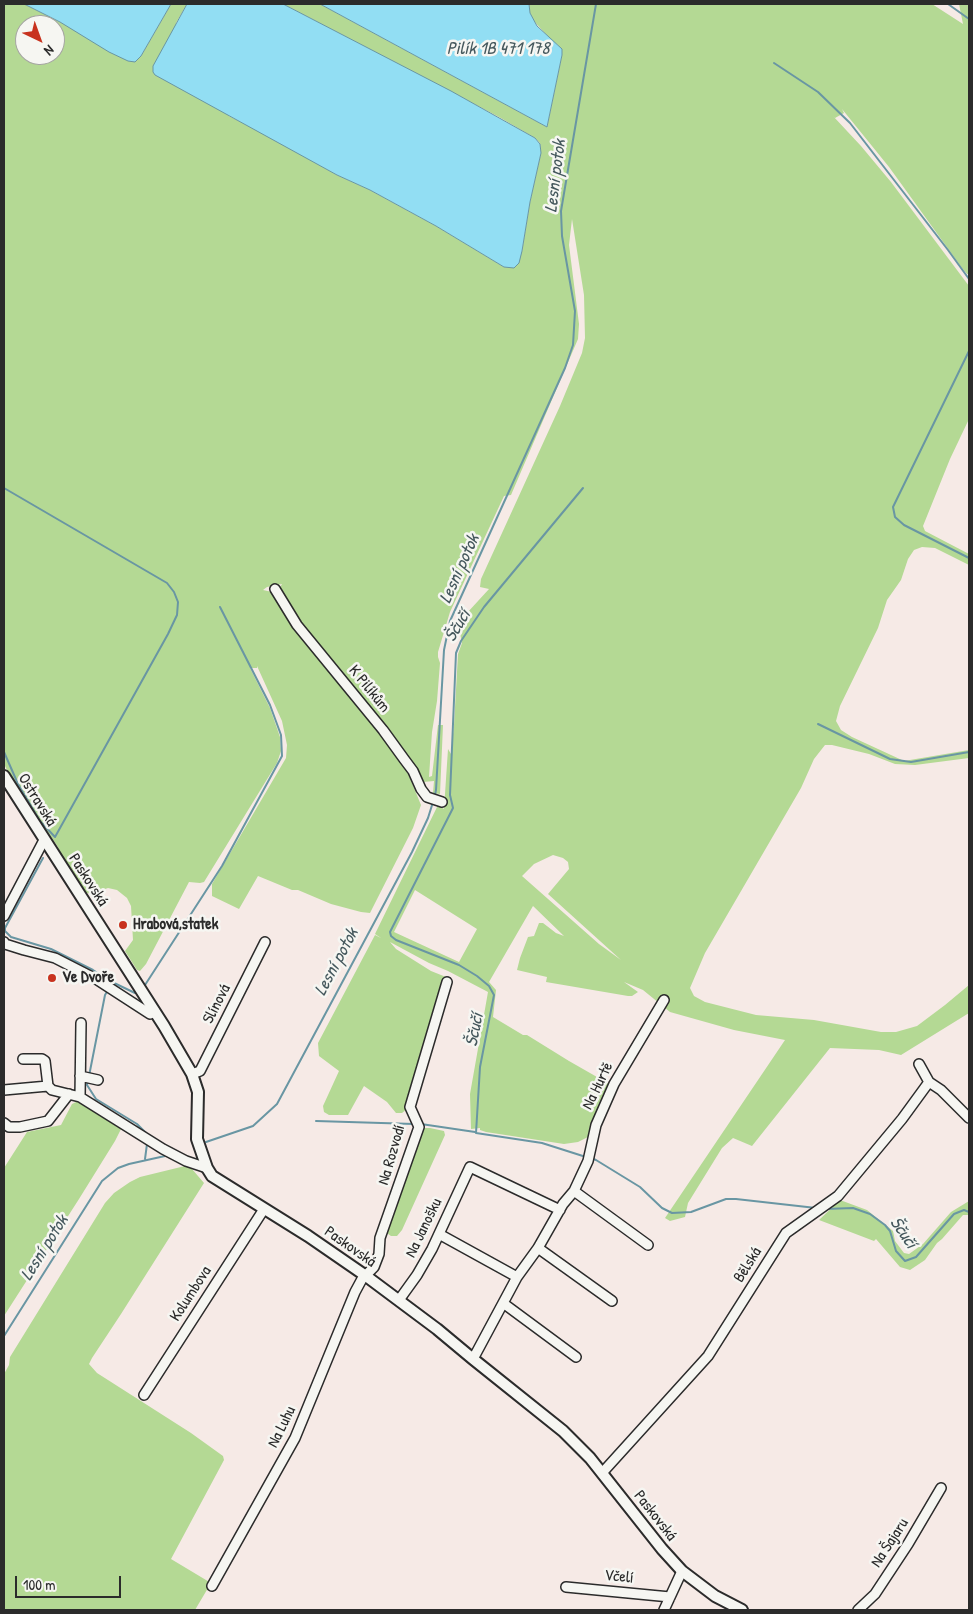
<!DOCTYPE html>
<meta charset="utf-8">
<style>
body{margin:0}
#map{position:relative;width:973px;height:1614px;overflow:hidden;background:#f6eae6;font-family:"Patrick Hand",sans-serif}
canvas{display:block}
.frame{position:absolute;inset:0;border:5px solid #2b2b2b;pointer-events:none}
.north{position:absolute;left:15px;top:15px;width:50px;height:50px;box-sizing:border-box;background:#f6f6f2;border:1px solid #a5a5a2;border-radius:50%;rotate:138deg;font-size:14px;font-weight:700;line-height:20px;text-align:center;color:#2b2b2b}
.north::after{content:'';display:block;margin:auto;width:18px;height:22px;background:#c8321e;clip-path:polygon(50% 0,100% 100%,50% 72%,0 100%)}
.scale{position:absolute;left:15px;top:1576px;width:106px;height:22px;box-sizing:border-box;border:2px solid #2b2b2b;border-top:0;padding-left:6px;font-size:15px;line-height:18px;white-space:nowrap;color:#2b2b2b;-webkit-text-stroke:4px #f6f6f2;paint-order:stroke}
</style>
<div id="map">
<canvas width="973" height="1614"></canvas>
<div class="frame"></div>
<div class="north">N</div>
<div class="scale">100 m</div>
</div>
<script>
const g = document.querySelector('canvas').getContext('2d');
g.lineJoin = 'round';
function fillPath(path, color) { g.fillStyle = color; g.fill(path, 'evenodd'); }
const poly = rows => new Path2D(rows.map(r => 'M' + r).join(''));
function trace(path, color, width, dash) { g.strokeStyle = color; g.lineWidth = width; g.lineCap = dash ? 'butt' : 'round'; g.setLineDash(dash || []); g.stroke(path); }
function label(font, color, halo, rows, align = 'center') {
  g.font = font + ' "Patrick Hand",sans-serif'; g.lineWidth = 5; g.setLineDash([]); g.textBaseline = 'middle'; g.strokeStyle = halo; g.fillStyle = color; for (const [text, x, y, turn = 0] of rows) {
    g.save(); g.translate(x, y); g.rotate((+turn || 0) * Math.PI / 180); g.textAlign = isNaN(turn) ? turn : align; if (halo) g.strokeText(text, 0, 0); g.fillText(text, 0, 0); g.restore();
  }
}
fillPath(poly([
 [4,4,24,4,60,22,141,56,171,4,187,4,176,23,229,116,273,138,337,175,370,190,436,226,504,267,522,251,530,202,541,153,540,143,535,138,499,117,283,4,320,4,547,127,562,55,558,45,551,40,533,20,530,13,529,4,932,4,963,24,959,4,969,4,969,274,967,274,962,268,889,167,842,109,844,113,835,118,833,116,861,146,891,182,969,286,969,419,950,459,923,526,925,531,969,554,969,565,935,548,922,547,914,550,908,559,901,580,887,600,878,628,840,706,836,721,841,730,852,737,904,761,969,750,969,758,915,765,895,764,869,754,832,745,825,745,814,759,801,788,705,953,690,988,694,996,705,1002,756,1015,814,1020,881,1032,896,1032,917,1026,945,1005,969,985,969,1013,901,1055,879,1050,830,1048,752,1146,733,1138,722,1148,688,1203,685,1217,670,1221,665,1218,785,1040,734,1030,670,1012,643,990,624,982,638,992,632,996,628,996,546,982,547,977,517,970,520,958,528,937,534,936,539,923,543,923,556,933,564,936,533,906,489,982,496,990,493,1017,523,1035,527,1035,569,1061,611,1085,590,1134,588,1137,578,1142,564,1144,486,1132,480,1130,480,1128,471,1129,470,1094,488,992,448,971,429,963,390,942,396,949,431,971,446,977,407,1109,402,1113,396,1113,387,1102,364,1086,348,1115,329,1115,324,1112,323,1106,339,1071,319,1056,318,1043,375,935,381,938,375,934,438,805,444,809,448,749,451,754,454,725,458,654,462,643,460,633,467,613,489,589,480,587,481,579,560,406,582,353,585,338,584,295,572,219,569,245,579,324,578,339,511,495,504,496,450,612,438,652,438,657,440,663,437,701,432,732,429,777,432,776,438,725,443,725,440,794,433,793,434,781,423,782,403,750,299,625,279,589,282,584,267,587,263,590,272,592,281,604,280,606,283,608,402,759,421,805,413,828,370,913,361,912,331,904,298,890,292,890,258,876,239,909,212,896,212,884,286,758,287,745,282,721,257,666,257,668,250,668,270,708,280,737,281,751,277,763,204,882,200,883,189,882,146,964,140,971,137,970,125,951,133,940,131,906,127,898,117,890,108,888,91,894,84,892,59,852,58,847,12,780,4,764],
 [25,25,55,25,55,55,25,55],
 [553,855,563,858,568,862,569,869,548,894,621,960,599,944,522,876,534,864],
 [415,890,477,929,459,962,394,932],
 [80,1100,122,1127,115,1141,79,1199,4,1316,4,1168,27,1132,61,1125,72,1104],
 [421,1128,430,1128,444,1131,445,1135,402,1230,397,1236,391,1236,384,1231],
 [185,1166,192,1169,204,1183,121,1314,92,1358,89,1364,97,1373,191,1433,223,1456,224,1460,171,1559,211,1583,195,1610,4,1610,4,1374,9,1365,10,1357,105,1203,114,1193,130,1182,140,1177],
 [840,1200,867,1210,893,1231,895,1241,904,1253,909,1254,923,1244,951,1212,969,1201,969,1215,963,1215,942,1239,937,1243,925,1260,910,1270,900,1267,876,1239,874,1241,819,1220]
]), '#b4d994');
const water = poly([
 [24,4,171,4,141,56,135,62,128,61,109,52,60,22,24,4],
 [187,4,283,4,451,91,535,138,540,144,541,153,530,202,522,251,519,263,514,268,504,267,436,226,370,190,337,175,155,75,153,72,153,66,187,4],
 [320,4,529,4,530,13,537,26,562,49,562,55,547,127,320,4]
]);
fillPath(water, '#92def3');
trace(water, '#6996a3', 1);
trace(poly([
 [948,4,969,19],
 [774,63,818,92,850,123,948,250,969,279],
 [969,351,893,507,895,517,904,525,969,558],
 [4,488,167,583,174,592,178,602,177,615,168,634,55,837,40,821,18,784,4,752],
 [583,488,484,607,461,641,456,653,450,795,453,808,390,932,391,936,396,940,459,965,477,976,489,986,494,995,480,1067,476,1133,542,1143,586,1157],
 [818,724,890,759,911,762,969,752],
 [435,795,436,790,444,650,450,621,565,368,573,345,575,311,562,236,561,211,596,4],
 [43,858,5,928,5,931,11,937,51,949,93,970,112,982,111,984],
 [112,982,135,993],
 [145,985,222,866,282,756,281,735,270,705,220,607],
 [89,1076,105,995,108,990],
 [88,1080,87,1085,96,1099,137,1124,146,1133],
 [316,1121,414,1124],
 [421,1124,475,1132],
 [206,1142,253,1126,277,1104,412,852,428,818,433,802],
 [591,1158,596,1160,640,1187,662,1208,672,1213,691,1212,726,1199,736,1199,816,1208],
 [145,1159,147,1144],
 [825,1209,853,1208,870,1214,885,1225,890,1231,896,1251,905,1261,916,1257,954,1214,964,1210,969,1212],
 [4,1336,102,1181,118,1168,129,1164,165,1156]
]), '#6996a3', 2);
const minor = poly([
 [275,589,297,625,383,730,404,759,413,771,421,789,427,797,442,802],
 [4,916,44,840],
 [4,942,5,944,24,950,55,958,96,979,150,1014,155,1012],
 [23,1059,42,1059,45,1061,48,1086],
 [919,1064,929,1082,941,1090,969,1118],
 [192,1074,200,1071,265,942],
 [80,1076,98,1080],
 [4,1090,48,1086,52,1090,80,1097,163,1149,186,1161,207,1168],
 [80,1097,81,1023],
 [4,1123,9,1127,20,1127,48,1121,69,1094],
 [574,1191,648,1245],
 [439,1234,517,1277],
 [538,1248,612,1301],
 [399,1300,417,1275,432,1249,470,1167,560,1210],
 [503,1303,576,1357],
 [473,1359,517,1277,538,1248,563,1204,574,1191,588,1161,596,1125,614,1084,664,1000],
 [144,1395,264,1209],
 [602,1473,708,1356,786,1233,838,1196,902,1119,929,1082],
 [212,1586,295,1438,355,1292,362,1279,374,1267,379,1254,380,1238,419,1127,410,1107,447,982],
 [566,1587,670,1597],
 [664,1610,682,1571],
 [858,1610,875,1594,908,1544,941,1488]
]);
const tertiary = poly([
 [4,776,164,1026,192,1074,198,1092,197,1139,207,1168,212,1176,308,1236,366,1276,437,1329,473,1359,563,1431,590,1458,662,1549,682,1571,715,1596,742,1610]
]);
trace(minor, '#2b2b2b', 12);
trace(tertiary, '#2b2b2b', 14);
trace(minor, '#f6f6f2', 9);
trace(tertiary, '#f6f6f2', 10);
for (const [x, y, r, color] of [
 [123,925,5,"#c8321e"],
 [52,978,5,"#c8321e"]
]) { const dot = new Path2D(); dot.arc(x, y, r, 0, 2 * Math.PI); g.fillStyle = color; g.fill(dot); trace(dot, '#f6f6f2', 2); }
label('16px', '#2b2b2b', '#f6f6f2', [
 ["K Pilíkům",369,689,51],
 ["Ostravská",37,800,58],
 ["Paskovská",88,880,57],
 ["Slínová",217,1004,-63],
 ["Na Hurtě",598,1086,-64],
 ["Na Rozvodí",392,1155,-74],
 ["Na Janošku",424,1228,-64],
 ["Paskovská",350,1247,35],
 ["Bělská",748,1265,-58],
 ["Kolumbova",191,1294,-57],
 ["Na Luhu",282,1427,-64],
 ["Paskovská",655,1516,52],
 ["Na Šajaru",890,1543,-57],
 ["Včelí",619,1577,6]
]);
label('bold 16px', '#2b2b2b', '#f6f6f2', [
 ["Hrabová,statek",133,925],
 ["Ve Dvoře",62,978]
], 'left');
label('italic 18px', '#45585d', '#f6f6f2', [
 ["Pilík 1B 471 178",498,49],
 ["Lesní potok",556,176,-83],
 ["Lesní potok",460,569,-66],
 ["Ščučí",458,626,-59],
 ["Lesní potok",337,962,-62],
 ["Ščučí",475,1030,-79],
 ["Ščučí",903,1233,55],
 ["Lesní potok",45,1248,-58]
]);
</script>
